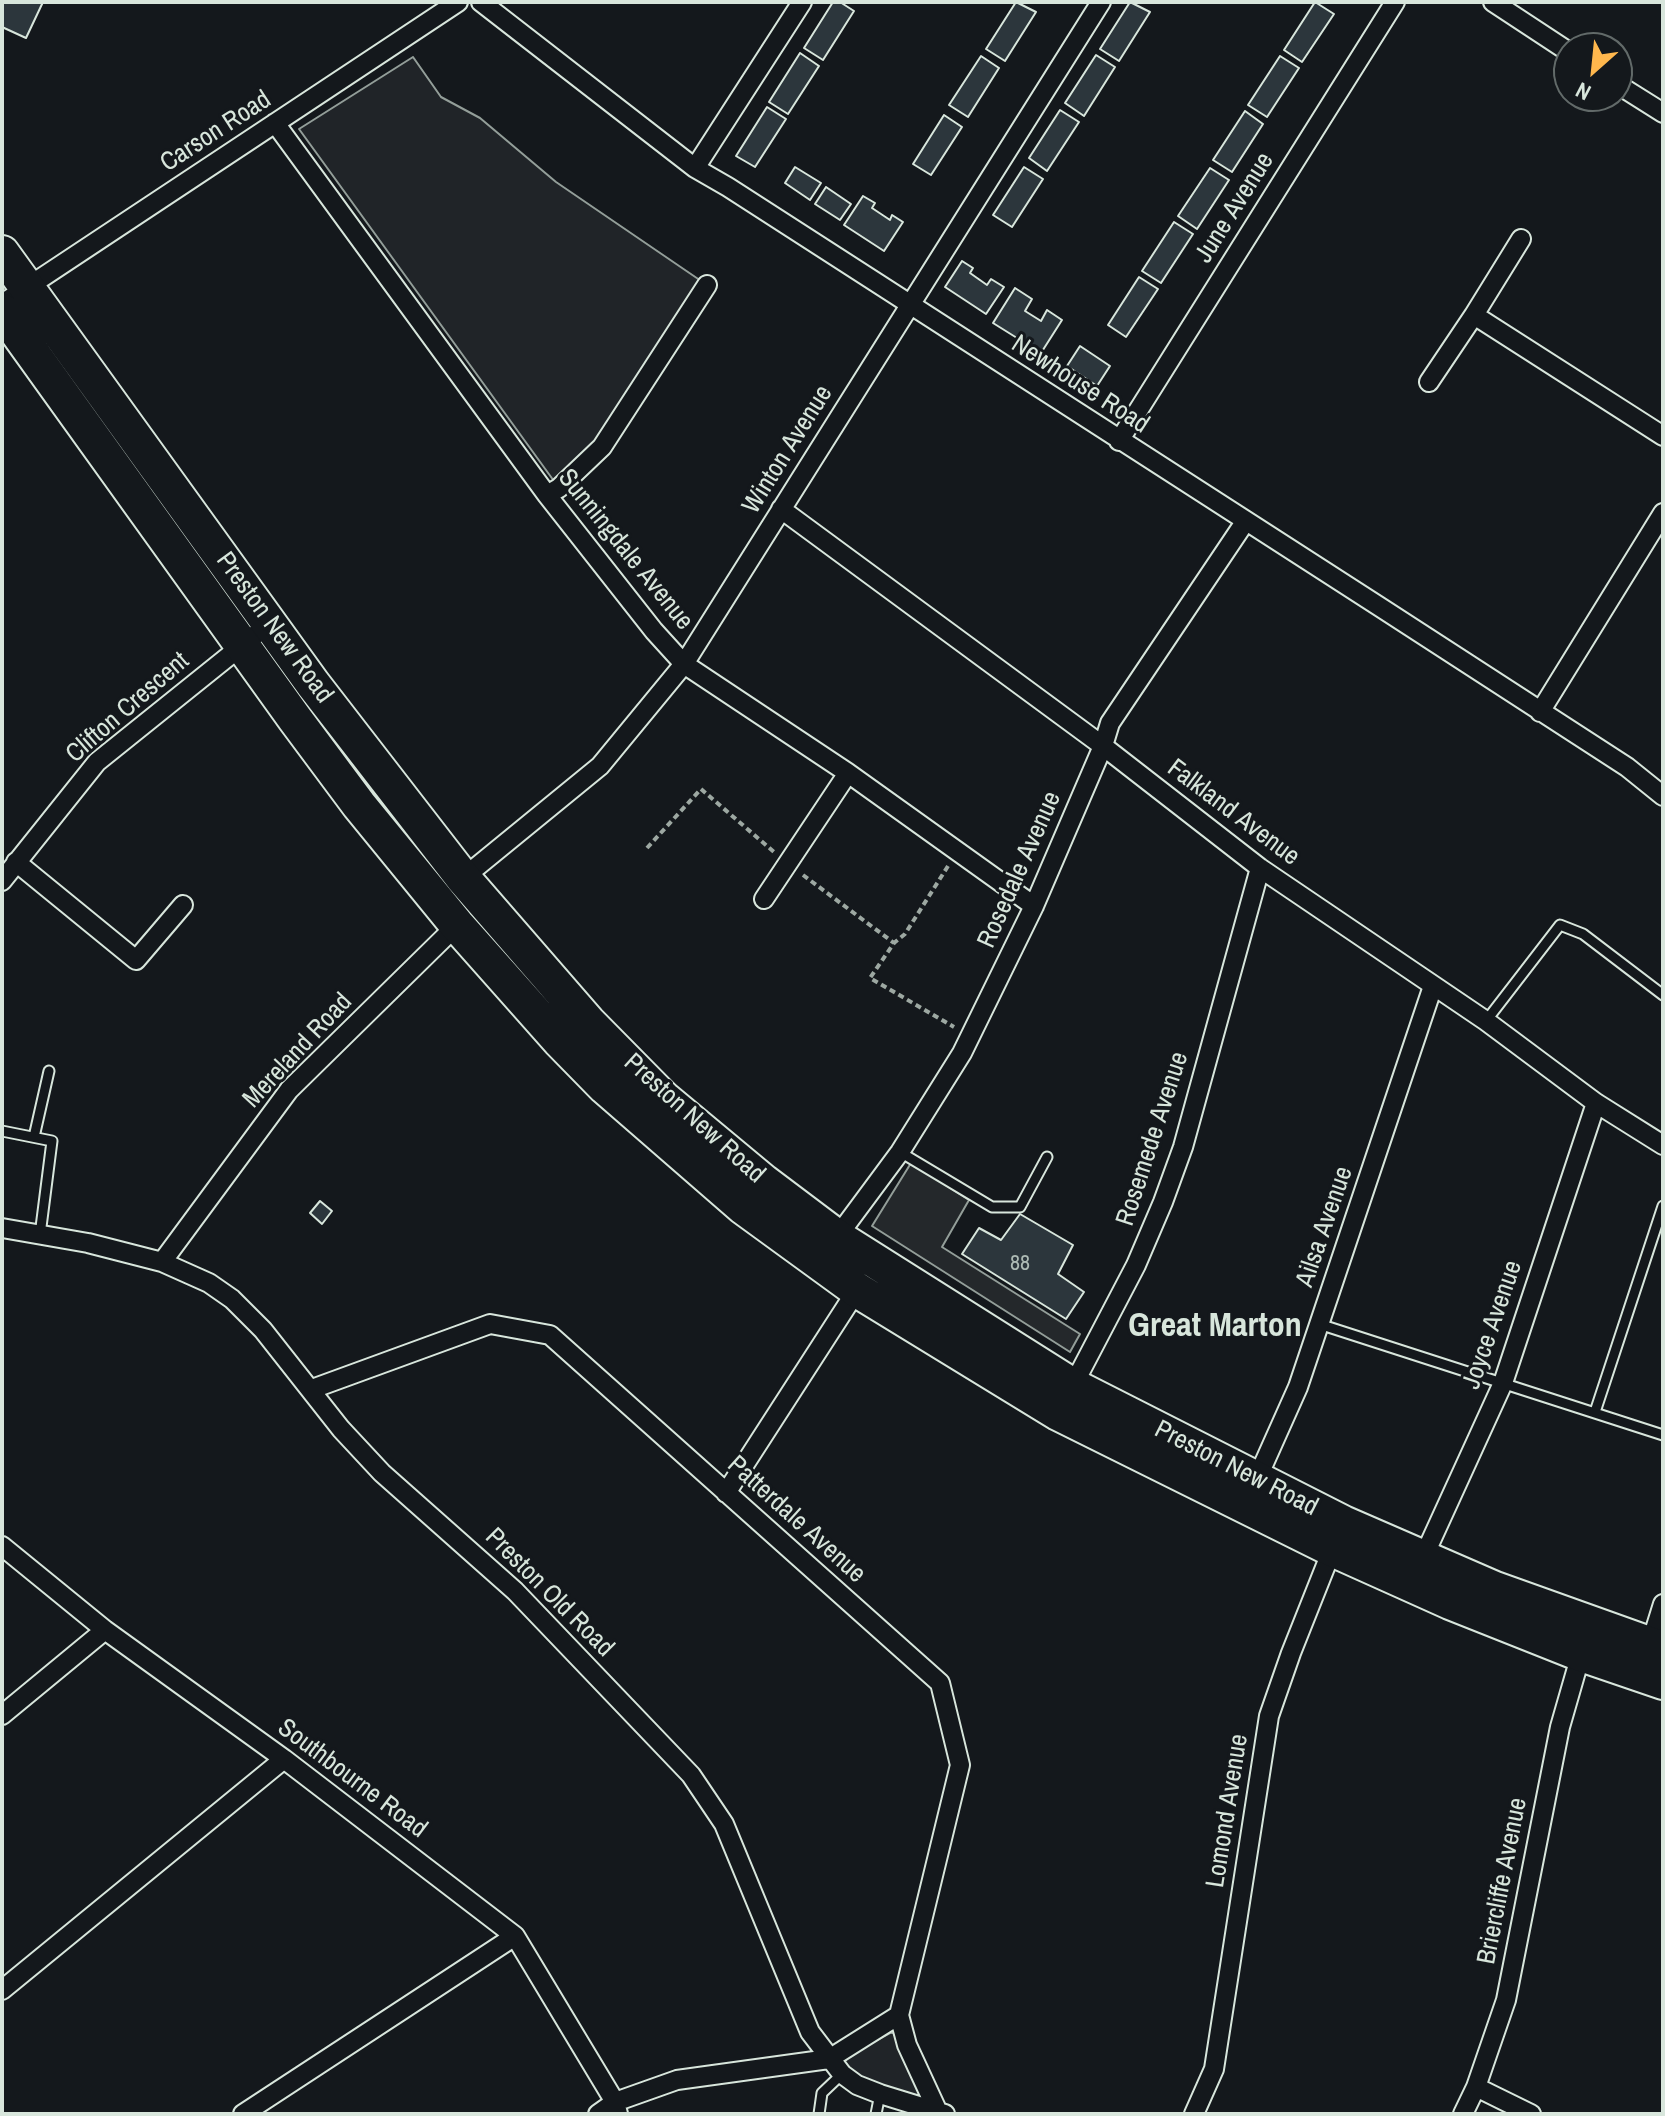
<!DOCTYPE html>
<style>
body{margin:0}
#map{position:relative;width:1665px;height:2116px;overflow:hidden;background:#14181c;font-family:"Archivo Narrow",sans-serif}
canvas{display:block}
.frame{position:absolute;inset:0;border:4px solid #d8e6dc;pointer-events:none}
.north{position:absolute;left:1553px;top:32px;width:80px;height:80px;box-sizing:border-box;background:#14181c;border:2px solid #626a69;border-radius:50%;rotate:207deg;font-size:22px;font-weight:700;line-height:32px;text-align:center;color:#d8e6dc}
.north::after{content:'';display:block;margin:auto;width:28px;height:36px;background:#ffb74d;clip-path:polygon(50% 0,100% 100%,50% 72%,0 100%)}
</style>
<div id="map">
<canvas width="1665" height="2116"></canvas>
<div class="frame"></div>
<div class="north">N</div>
</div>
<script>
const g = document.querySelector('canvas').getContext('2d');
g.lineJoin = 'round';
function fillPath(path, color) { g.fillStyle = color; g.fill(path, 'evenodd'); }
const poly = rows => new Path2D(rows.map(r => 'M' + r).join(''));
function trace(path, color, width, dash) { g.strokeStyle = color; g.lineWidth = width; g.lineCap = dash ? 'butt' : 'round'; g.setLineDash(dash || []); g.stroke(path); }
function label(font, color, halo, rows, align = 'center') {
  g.font = font + ' "Archivo Narrow",sans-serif'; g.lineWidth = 6; g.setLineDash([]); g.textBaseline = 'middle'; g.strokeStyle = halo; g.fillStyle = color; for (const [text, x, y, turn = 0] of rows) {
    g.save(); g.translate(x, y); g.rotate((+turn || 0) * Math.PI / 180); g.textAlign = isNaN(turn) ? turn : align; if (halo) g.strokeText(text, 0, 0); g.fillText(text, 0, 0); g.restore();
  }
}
const green = poly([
 [413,57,441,97,480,118,556,182,707,285,602,447,559,488,299,129,413,57],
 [890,2033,894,2033,897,2037,921,2098,868,2082,843,2063,851,2054,890,2033]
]);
fillPath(green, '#202428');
trace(green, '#939e99', 2);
const parking = poly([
 [911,1163,969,1200,942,1247,1080,1334,1070,1352,872,1226,911,1163]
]);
fillPath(parking, '#24282b');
trace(parking, '#939e99', 2);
const building = poly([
 [2,2,43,2,26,38,2,27,2,2],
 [833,2,840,2,854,11,823,60,804,48,833,2],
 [1016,2,1036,12,1005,61,986,49,1016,2],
 [1130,2,1150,12,1119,61,1100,49,1130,2],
 [1315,2,1334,14,1302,62,1284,50,1315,2],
 [800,53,819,66,788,114,769,102,800,53],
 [1096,55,1115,67,1084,116,1065,103,1096,55],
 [981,56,999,68,968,117,949,105,981,56],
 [1280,56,1299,68,1267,117,1248,105,1280,56],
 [767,107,786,119,755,167,736,156,767,107],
 [1060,110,1079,122,1047,171,1029,158,1060,110],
 [1245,111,1263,124,1232,172,1213,160,1245,111],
 [944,115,962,127,931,175,913,164,944,115],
 [795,167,821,183,810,200,785,183,795,167],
 [1024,167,1043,179,1012,227,993,215,1024,167],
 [1210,168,1229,180,1197,229,1178,216,1210,168],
 [826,187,851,204,840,220,815,204,826,187],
 [863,196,875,203,872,208,890,220,892,215,903,222,884,251,844,225,863,196],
 [1174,222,1193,234,1161,283,1142,271,1174,222],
 [962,261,973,268,970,273,987,285,991,279,1004,287,986,314,945,287,962,261],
 [1139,277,1158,289,1126,337,1108,325,1139,277],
 [1015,288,1032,299,1025,311,1041,321,1047,310,1062,320,1041,353,993,323,1015,288],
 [1080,346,1110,366,1097,386,1067,366,1080,346],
 [320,1201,332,1211,322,1224,310,1213,320,1201],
 [1020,1214,1073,1245,1058,1274,1084,1292,1066,1319,962,1254,979,1228,1001,1240,1020,1214]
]);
fillPath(building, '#2c363c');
trace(building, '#d8e6dc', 2);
const lane = poly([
 [1486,1021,1560,925,1583,934,1663,995],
 [2,1131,52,1141,40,1235],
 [34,1137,49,1071],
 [900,1152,992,1207,1020,1207,1047,1157],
 [1319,1324,1663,1435],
 [1595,1412,1663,1206],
 [819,2114,822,2093,842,2074],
 [876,2114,880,2094]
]);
const street = poly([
 [481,2,695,168,728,187,1380,607,1627,767,1663,796],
 [1493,2,1569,52],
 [1617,84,1663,113],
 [275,123,547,495,654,631,684,664,848,773,1034,906],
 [695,168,802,2],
 [2,304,458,2],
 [1474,315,1521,239],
 [1429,382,1474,315,1663,436],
 [1119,441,1395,2],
 [547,495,559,488,602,447,707,285],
 [781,509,1103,746,1260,868,1486,1021,1596,1103,1663,1145],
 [1540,712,1663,513],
 [16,862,136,960,183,905],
 [463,878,600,766,684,664,1101,2],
 [2,881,97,762,270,623],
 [764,899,848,773],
 [2,1228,88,1243,162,1262,209,1283,232,1299,263,1330,341,1429,382,1473,515,1591,691,1775,724,1824,810,2032,842,2074,857,2085,880,2094,945,2114],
 [837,1237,900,1152,962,1053,1034,906,1103,746,1110,723,1245,522],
 [162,1262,289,1090,457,925],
 [312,1389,490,1324,550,1335,940,1683,960,1765,899,2015,907,2045,938,2112],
 [1069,1393,1136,1265,1163,1202,1183,1147,1260,868],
 [1256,1481,1298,1387,1433,986],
 [726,1493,857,1290],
 [2,1546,105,1630,284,1759,515,1936,615,2102,618,2114],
 [1423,1558,1503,1383,1596,1103],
 [1649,1649,1663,1604],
 [2,1715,105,1630],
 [2,1990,284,1759],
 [1476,2087,1531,2114],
 [243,2114,515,1936],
 [598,2114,615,2102,677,2080,829,2059,899,2015],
 [1194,2114,1214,2069,1269,1716,1291,1653,1334,1545],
 [1463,2114,1476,2087,1506,2000,1560,1727,1581,1654]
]);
const highway = poly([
 [2,253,313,684,463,878,588,1022,663,1098,764,1182,837,1237,1073,1386,1343,1523,1495,1589,1663,1649],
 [2,311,295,719,359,805,457,925,559,1040,605,1087,743,1207,857,1290,1058,1413,1332,1549,1450,1602,1581,1654,1663,1682]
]);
trace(lane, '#d8e6dc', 13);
trace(street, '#d8e6dc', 22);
trace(highway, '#d8e6dc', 38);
trace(poly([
 [647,848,701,789,774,852],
 [948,866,905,934,894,943,870,978,954,1027],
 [803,875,894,943]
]), '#9da8a2', 4, [6, 4]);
trace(lane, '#14181c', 9);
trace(street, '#14181c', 18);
trace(highway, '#14181c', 34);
label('22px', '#adbab4', null, [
 ["88",1020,1264]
]);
label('26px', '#d8e6dc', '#14181c', [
 ["Carson Road",216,132,-33],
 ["June Avenue",1235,208,-58],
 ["Newhouse Road",1080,385,33],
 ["Winton Avenue",788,450,-58],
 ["Sunningdale Avenue",625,550,51],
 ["Preston New Road",274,628,54],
 ["Clifton Crescent",128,708,-41],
 ["Falkland Avenue",1233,813,37],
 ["Rosedale Avenue",1020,870,-66],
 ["Mereland Road",298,1051,-47],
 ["Preston New Road",694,1119,42],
 ["Rosemede Avenue",1153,1139,-72],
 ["Ailsa Avenue",1325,1227,-71],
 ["Joyce Avenue",1493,1325,-71],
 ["Preston New Road",1236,1469,27],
 ["Patterdale Avenue",796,1520,42],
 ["Preston Old Road",549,1593,45],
 ["Southbourne Road",352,1779,37],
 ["Lomond Avenue",1228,1811,-81],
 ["Briercliffe Avenue",1503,1881,-79]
]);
label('bold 34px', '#d8e6dc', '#14181c', [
 ["Great Marton",1215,1327]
]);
</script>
